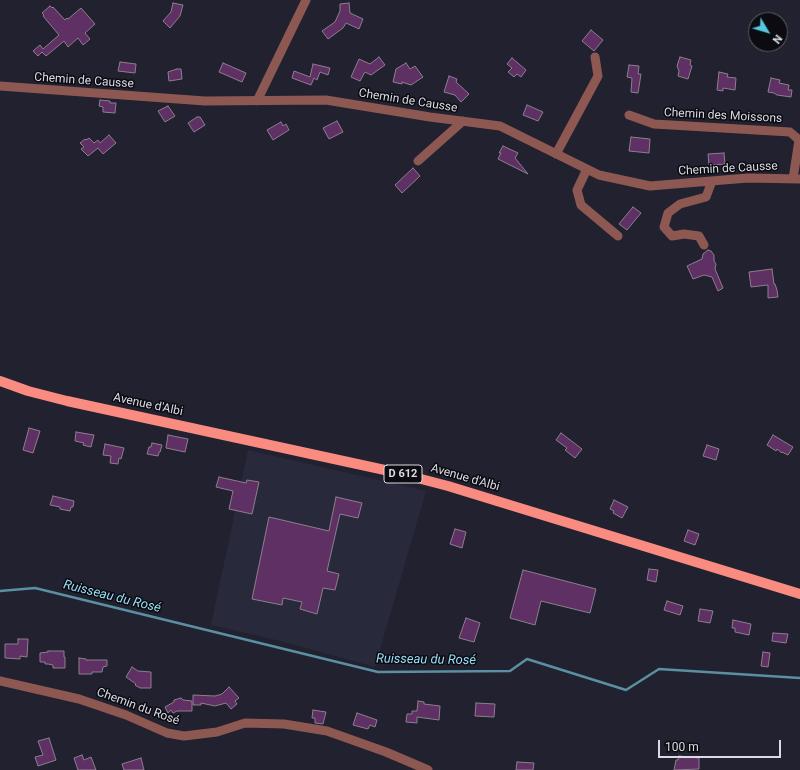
<!DOCTYPE html>
<meta charset="utf-8">
<style>
body{margin:0}
#map{position:relative;width:800px;height:770px;overflow:hidden;background:#21212f;font-family:Roboto,sans-serif}
canvas{display:block}
.north{position:absolute;left:748px;top:12px;width:40px;height:40px;box-sizing:border-box;background:#0b0b11;border:1px solid #5e5e66;border-radius:50%;rotate:128deg;font-size:11px;font-weight:700;line-height:16px;text-align:center;color:#dadbe5}
.north::after{content:'';display:block;margin:auto;width:14px;height:18px;background:#56c9e1;clip-path:polygon(50% 0,100% 100%,50% 72%,0 100%)}
.scale{position:absolute;left:658px;top:740px;width:123px;height:18px;box-sizing:border-box;border:2px solid #dadbe5;border-top:0;padding-left:5px;font-size:12px;line-height:14px;white-space:nowrap;color:#dadbe5;-webkit-text-stroke:3px #0b0b11;paint-order:stroke}
</style>
<div id="map">
<canvas width="800" height="770"></canvas>
<div class="north">N</div>
<div class="scale">100 m</div>
</div>
<script>
const g = document.querySelector('canvas').getContext('2d');
g.lineJoin = 'round';
function fillPath(path, color) { g.fillStyle = color; g.fill(path, 'evenodd'); }
const poly = rows => new Path2D(rows.map(r => 'M' + r).join(''));
function trace(path, color, width, dash) { g.strokeStyle = color; g.lineWidth = width; g.lineCap = dash ? 'butt' : 'round'; g.setLineDash(dash || []); g.stroke(path); }
function label(font, color, halo, rows, align = 'center') {
  g.font = font + ' Roboto,sans-serif'; g.lineWidth = 3; g.setLineDash([]); g.textBaseline = 'middle'; g.strokeStyle = halo; g.fillStyle = color; for (const [text, x, y, turn = 0] of rows) {
    g.save(); g.translate(x, y); g.rotate((+turn || 0) * Math.PI / 180); g.textAlign = isNaN(turn) ? turn : align; if (halo) g.strokeText(text, 0, 0); g.fillText(text, 0, 0); g.restore();
  }
}
fillPath(poly([
 [248,450,426,491,375,667,280,641,211,625]
]), '#29293c');
trace(poly([
 [0,591,35,588,378,672,510,671,527,659,626,690,659,669,800,678]
]), '#5b8fa2', 2.5);
const building = poly([
 [173,3,183,5,180,16,170,28,163,21,171,12,173,3],
 [349,3,350,13,363,19,359,29,346,23,343,28,328,39,322,31,335,22,340,11,340,4,349,3],
 [50,6,52,8,53,7,65,20,67,18,68,19,81,8,95,24,85,33,90,39,83,45,78,38,68,47,64,41,46,56,42,52,38,56,33,51,40,45,43,49,59,35,43,16,44,15,42,13,50,6],
 [591,30,603,40,594,51,582,41,591,30],
 [379,57,385,65,371,75,365,72,360,81,351,77,359,59,370,64,379,57],
 [680,57,691,60,690,65,692,66,688,79,678,76,679,71,677,66,680,57],
 [512,58,526,70,521,77,517,74,514,77,508,72,512,68,507,64,512,58],
 [120,62,136,64,135,73,118,71,120,62],
 [223,63,246,73,242,82,219,72,223,63],
 [406,63,410,69,415,66,423,77,411,85,402,82,402,84,393,82,396,69,406,63],
 [313,64,330,68,328,75,320,72,317,80,314,78,311,85,292,78,294,71,310,77,313,64],
 [629,65,639,66,638,74,641,74,638,93,631,92,632,78,627,77,629,65],
 [177,69,181,69,182,79,169,81,168,72,177,69],
 [719,72,728,74,727,77,736,78,735,90,723,88,723,91,717,90,719,72],
 [449,76,457,79,456,82,469,94,461,102,455,95,444,92,449,76],
 [771,78,780,80,779,83,789,85,788,90,792,90,791,97,777,95,774,93,768,92,771,78],
 [100,100,110,101,110,103,116,103,115,113,103,112,103,107,99,106,100,100],
 [527,105,543,112,538,121,523,115,527,105],
 [168,106,175,116,165,122,158,111,168,106],
 [197,117,200,117,205,125,194,132,188,123,197,117],
 [337,121,343,132,329,139,323,128,337,121],
 [281,122,283,126,286,124,289,130,273,140,267,130,281,122],
 [109,135,116,143,103,154,98,148,88,156,81,149,84,147,80,143,85,139,86,140,89,138,94,143,98,140,100,143,109,135],
 [631,137,650,139,649,153,629,151,631,137],
 [503,146,518,153,515,158,528,174,498,159,501,153,499,153,503,146],
 [724,153,725,164,709,165,708,154,724,153],
 [413,168,420,176,402,193,395,185,413,168],
 [633,207,641,213,627,230,619,224,633,207],
 [708,250,711,251,714,255,714,261,716,264,715,269,723,288,718,291,712,277,704,275,693,279,687,266,702,259,703,254,708,250],
 [772,269,774,284,775,284,777,290,778,297,768,298,768,285,751,287,749,272,772,269],
 [29,428,40,431,33,453,23,450,29,428],
 [76,432,94,435,91,447,83,445,84,443,75,441,76,432],
 [561,433,582,449,575,458,565,450,567,448,556,440,561,433],
 [168,435,188,439,185,452,166,448,168,435],
 [773,435,793,447,788,455,782,452,782,453,777,449,776,451,767,445,773,435],
 [152,443,162,445,160,452,159,452,158,456,147,454,149,447,151,447,152,443],
 [105,444,124,448,121,459,119,458,118,464,110,463,111,456,103,455,105,444],
 [707,445,719,449,716,460,703,456,707,445],
 [219,477,246,483,247,480,259,482,252,514,229,509,233,491,216,487,219,477],
 [53,496,74,501,73,507,71,507,70,511,60,509,60,507,50,505,53,496],
 [336,497,362,503,358,518,340,514,327,571,339,574,335,590,323,588,317,614,300,609,302,602,283,598,282,605,252,599,269,517,329,531,336,497],
 [614,500,628,507,622,518,613,513,614,511,610,509,614,500],
 [455,529,466,532,462,548,450,544,455,529],
 [688,530,699,534,695,545,684,541,688,530],
 [649,569,658,570,656,582,647,580,649,569],
 [523,570,596,589,590,613,541,601,535,625,510,618,523,570],
 [667,601,683,606,680,615,664,610,667,601],
 [700,609,713,611,710,623,698,621,700,609],
 [466,618,480,623,474,642,459,638,466,618],
 [733,620,751,624,749,635,735,632,735,628,732,628,733,620],
 [773,633,788,634,786,643,772,641,773,633],
 [18,639,28,639,27,657,20,656,20,659,5,658,5,644,18,644,18,639],
 [48,651,64,651,64,657,65,657,65,668,53,668,53,665,48,664,45,664,45,662,40,662,40,653,48,652,48,651],
 [763,652,770,653,768,667,761,666,763,652],
 [79,658,86,659,86,660,107,660,107,666,103,667,102,672,92,672,92,674,79,674,79,658],
 [132,667,138,671,151,672,151,688,140,688,135,685,136,684,126,677,132,667],
 [229,687,239,698,235,701,237,704,231,709,226,703,215,706,201,703,201,705,193,705,193,695,215,696,222,694,229,687],
 [181,698,183,700,192,701,192,711,177,711,173,713,171,710,168,713,165,707,174,702,174,700,181,698],
 [418,701,424,702,424,704,440,706,439,720,417,717,417,723,406,722,407,714,412,714,412,711,417,711,418,701],
 [476,703,495,704,494,717,475,716,476,703],
 [313,710,326,712,323,724,315,723,315,718,312,718,313,710],
 [357,713,377,720,375,727,370,725,368,729,353,725,357,713],
 [49,738,56,760,38,766,35,757,43,755,38,741,49,738],
 [82,755,84,760,91,757,96,770,78,770,74,758,82,755],
 [679,756,699,758,699,769,674,770,676,760,678,760,679,756],
 [141,758,144,770,124,770,122,764,141,758],
 [517,762,534,763,533,770,516,770,517,762]
]);
fillPath(building, '#5e3063');
trace(building, '#8d7f8e', 1);
trace(poly([
 [0,86,205,101,326,100,430,117,500,126,599,175,650,186,748,178,800,179],
 [257,101,306,0],
 [629,115,654,124,790,132,799,140,793,179],
 [556,154,598,76,595,57],
 [418,161,463,121],
 [587,169,577,190,581,205,618,236],
 [704,245,699,236,684,234,672,236,664,227,668,213,680,204,706,197,712,181],
 [0,681,79,699,126,715,167,733,184,736,217,732,245,723,284,724,327,731,386,752,428,770]
]), '#8d5852', 9);
trace(poly([
 [0,381,28,391,67,401,394,472,448,486,800,594]
]), '#f98b80', 10);
for (const [x, y, w] of [
 [403,474,38]
]) { const box = new Path2D(); box.roundRect(x - w / 2, y - 9, w, 18, 3); g.fillStyle = '#0b0b11'; g.fill(box); trace(box, '#dadbe5', 1); }
label('bold 11px', '#dadbe5', null, [
 ["D 612",403,474]
]);
label('12px', '#dadbe5', '#0b0b11', [
 ["Chemin de Causse",84,81,4],
 ["Chemin de Causse",408,101,9],
 ["Chemin des Moissons",723,116,3],
 ["Chemin de Causse",728,169,-3],
 ["Avenue d'Albi",148,405,12],
 ["Avenue d'Albi",465,478,16],
 ["Chemin du Rosé",138,707,20]
]);
label('italic 13px', '#98def7', '#0b0b11', [
 ["Ruisseau du Rosé",112,597,14],
 ["Ruisseau du Rosé",426,660,1]
]);
</script>
